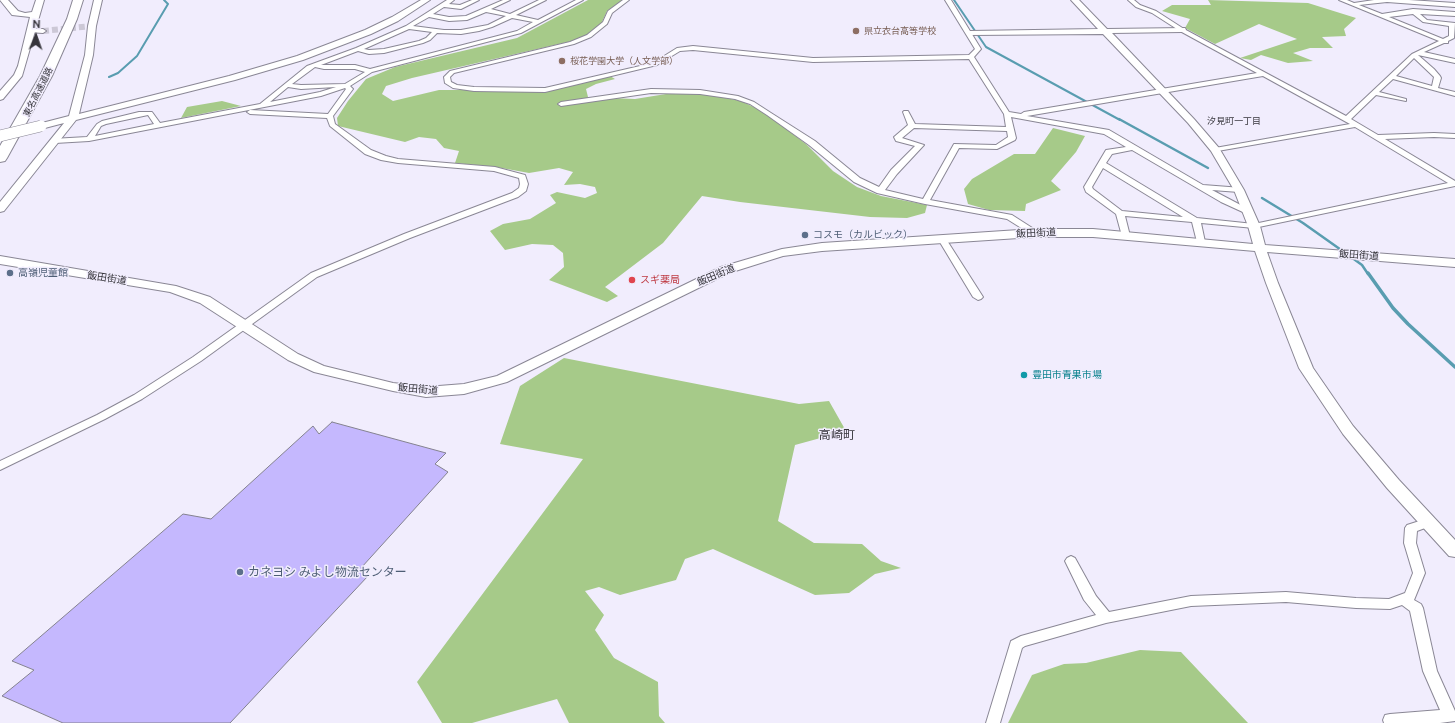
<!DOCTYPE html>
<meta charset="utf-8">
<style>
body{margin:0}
#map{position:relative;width:1455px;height:723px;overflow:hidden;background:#f1edfd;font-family:Ubuntu,sans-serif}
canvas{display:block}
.north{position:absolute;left:16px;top:16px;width:40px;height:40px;-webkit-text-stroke:3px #f1edfd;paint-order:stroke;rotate:2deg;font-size:11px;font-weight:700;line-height:16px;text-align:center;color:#36353b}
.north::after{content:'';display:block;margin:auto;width:14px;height:18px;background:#36353b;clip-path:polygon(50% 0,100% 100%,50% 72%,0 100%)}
</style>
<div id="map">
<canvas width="1455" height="723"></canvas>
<div class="north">N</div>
</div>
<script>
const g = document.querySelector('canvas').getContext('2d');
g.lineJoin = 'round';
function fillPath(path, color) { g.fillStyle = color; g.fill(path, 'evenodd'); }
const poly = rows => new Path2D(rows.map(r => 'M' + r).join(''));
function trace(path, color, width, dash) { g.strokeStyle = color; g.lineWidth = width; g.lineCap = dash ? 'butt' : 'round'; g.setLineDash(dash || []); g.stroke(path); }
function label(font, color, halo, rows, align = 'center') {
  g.font = font + ' Ubuntu,"Noto Sans JP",sans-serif'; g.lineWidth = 3; g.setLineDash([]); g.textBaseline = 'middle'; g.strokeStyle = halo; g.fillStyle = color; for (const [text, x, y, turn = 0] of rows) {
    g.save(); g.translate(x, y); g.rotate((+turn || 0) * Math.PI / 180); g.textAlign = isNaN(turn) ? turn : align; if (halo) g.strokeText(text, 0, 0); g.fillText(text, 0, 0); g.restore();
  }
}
fillPath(poly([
 [588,0,623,0,607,11,601,24,587,36,572,41,412,78,386,86,382,94,393,101,439,90,468,90,520,92,548,91,610,76,615,79,596,84,586,89,588,97,635,99,666,94,705,94,741,101,764,112,806,144,833,171,857,187,881,196,927,205,925,213,907,218,870,217,740,202,702,196,663,243,605,287,618,296,607,302,549,280,564,267,563,253,553,245,532,244,505,250,490,231,503,224,530,219,556,203,550,195,557,192,585,198,597,193,595,187,580,184,564,185,573,172,559,168,529,173,496,167,455,163,459,151,444,148,436,139,419,137,405,142,338,126,337,118,348,101,366,79,395,67,517,38],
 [1208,0,1308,3,1356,18,1344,29,1346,36,1322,37,1333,48,1310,48,1293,53,1313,61,1288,63,1261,55,1251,60,1240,58,1297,39,1259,24,1215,44,1185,28,1190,19,1162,11,1172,5,1211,5],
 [222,101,241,106,181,118,187,107],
 [1053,128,1085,136,1076,152,1051,181,1061,190,1026,204,1025,211,989,210,968,204,964,189,972,179,1014,154,1035,154],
 [564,358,799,404,829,401,846,431,795,445,778,521,814,543,862,544,881,561,901,568,875,574,849,593,815,595,713,549,685,559,676,580,620,595,599,587,585,591,604,615,595,630,614,658,658,682,659,716,665,723,569,723,557,699,472,723,442,723,417,682,583,459,500,444,520,386],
 [1140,650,1181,652,1248,723,1008,723,1032,675,1064,664,1086,663]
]), '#a6ca89');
trace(poly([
 [954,0,986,47,1120,120],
 [109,77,118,73,137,56,168,4,164,0]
]), '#599db0', 2);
trace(poly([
 [1119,119,1208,168],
 [1262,198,1303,223,1344,252],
 [1351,257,1362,265,1368,274]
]), '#599db0', 2.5);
trace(poly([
 [1368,273,1393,308,1408,324,1455,367]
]), '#599db0', 3.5);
const building = poly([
 [332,422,446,453,435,464,448,472,361,568,368,576,230,723,63,723,2,696,34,670,12,661,183,514,211,519,313,426,319,434,332,422]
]);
fillPath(building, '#c5b8fe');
trace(building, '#84828f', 1);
trace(poly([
 [43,31,92,26]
]), '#ccc8d6', 6, [6, 3]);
const street = poly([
 [447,0,454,0,449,4,460,5,472,0,479,0,461,9,444,7,433,14,449,17,466,16,503,0,510,0,491,9,510,14,539,0,546,0,516,15,538,20,576,0,583,0,521,33,372,72,350,86,353,89,333,116,335,124,371,150,386,156,398,159,495,167,525,175,528,184,526,191,518,197,410,238,317,277,201,361,142,399,105,419,0,470,0,461,97,415,134,395,193,357,311,273,404,234,512,193,519,188,520,184,519,178,494,171,398,163,381,160,365,154,330,126,327,118,250,114,247,112,250,110,328,114,346,89,345,88,321,96,89,141,55,143,52,143,52,139,87,137,97,124,102,121,139,112,152,112,160,123,260,104,307,66,356,48,406,26,447,0],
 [486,12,506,16,488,25,461,30,444,30,413,26,429,17,449,21,467,20,486,12],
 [512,18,533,22,517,31,370,69,355,65,321,65,358,51,369,54,384,53,423,43,430,40,437,33,461,34,479,31,492,27,512,18],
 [409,29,432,32,426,38,419,41,384,49,369,50,364,49,409,29],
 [315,67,324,69,355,69,365,72,345,84,301,85,292,84,315,67],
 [288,87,301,89,336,87,320,92,270,102,288,87],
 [148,115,154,124,95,136,101,126,106,124,148,115],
 [623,0,629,0,612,13,607,24,591,37,574,44,454,73,450,77,451,82,457,85,474,87,545,88,653,63,677,48,693,46,813,58,969,55,975,49,945,0,951,0,981,49,974,57,1009,112,1021,114,1024,112,1257,73,1180,31,1152,13,1136,7,1128,0,1134,0,1140,5,1156,11,1184,29,1346,116,1412,54,1439,41,1339,0,1347,0,1354,3,1374,0,1409,0,1455,3,1455,7,1387,2,1359,5,1382,14,1413,9,1455,12,1455,16,1420,14,1427,20,1455,23,1454,38,1448,41,1448,43,1444,43,1424,52,1455,59,1455,63,1418,55,1434,69,1440,76,1441,78,1438,88,1455,92,1455,96,1393,79,1379,92,1406,99,1406,101,1376,95,1351,119,1378,135,1434,133,1455,134,1455,138,1434,137,1385,139,1455,181,1455,186,1254,228,1201,223,1205,242,1201,245,1197,242,1192,222,1125,216,1130,236,1126,239,1122,236,1116,214,1086,192,1084,187,1106,150,1126,147,1104,134,1011,117,1016,138,1015,140,997,149,959,148,930,200,1012,215,1037,231,1038,233,1034,236,1007,219,925,204,877,193,854,182,809,145,767,115,750,104,735,99,700,94,651,93,561,106,558,104,561,102,651,89,700,90,738,96,754,102,771,113,815,141,860,178,879,187,891,170,915,146,896,141,894,137,908,125,903,112,904,111,908,111,915,124,1006,127,1004,114,969,59,813,62,693,50,680,51,657,65,545,92,474,91,453,88,445,83,444,77,450,71,570,42,587,35,603,22,608,11,623,0],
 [1413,14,1423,22,1449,26,1449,36,1443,39,1389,17,1413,14],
 [1414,58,1434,77,1432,86,1396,76,1414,58],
 [1263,76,1350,124,1215,148,1212,148,1212,152,1355,127,1448,183,1254,224,1197,218,1106,163,1112,154,1132,150,1221,202,1245,213,1251,213,1252,211,1212,190,1239,192,1242,192,1242,188,1203,185,1109,130,1027,116,1263,76],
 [914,128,1007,131,1008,137,996,145,954,144,923,199,885,190,897,174,924,145,902,138,914,128],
 [1103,168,1183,217,1122,211,1093,189,1092,187,1103,168],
 [30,29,43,29,46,31,43,33,28,32,28,30,30,29],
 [942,236,946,239,983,297,981,299,978,300,973,297,938,239,942,236],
 [1429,518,1433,519,1435,522,1433,525,1417,531,1416,543,1425,573,1414,600,1421,604,1423,608,1437,671,1455,711,1455,721,1440,723,1384,723,1383,720,1385,715,1390,714,1440,710,1423,671,1410,611,1402,605,1390,609,1356,608,1286,602,1191,606,1106,623,1025,646,1022,648,1000,723,986,723,1011,641,1021,636,1096,615,1084,600,1065,561,1067,558,1071,556,1075,558,1096,596,1109,612,1191,596,1286,592,1356,598,1389,599,1405,593,1413,573,1404,543,1405,528,1407,525,1429,518]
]);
const secondary = poly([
 [0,0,8,0,18,11,25,13,32,12,36,0,44,0,22,76,3,99,0,100,0,91,14,75,18,66,30,17,12,15,0,0],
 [94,0,102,0,96,26,93,55,79,114,229,76,297,56,365,30,392,17,421,0,430,0,398,21,371,34,303,60,235,80,76,120,4,211,0,212,0,202,64,123,41,129,38,128,36,126,38,124,69,116,85,55,88,26,94,0],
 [1071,0,1079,0,1107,29,1185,28,1186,30,1182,32,1112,33,1194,119,1219,148,1244,190,1260,226,1265,245,1455,259,1455,267,1267,252,1278,283,1313,368,1353,426,1399,480,1455,540,1455,557,1449,556,1387,488,1343,434,1299,368,1266,283,1255,251,1093,237,1034,237,822,251,783,256,729,273,507,382,464,394,426,397,393,391,314,372,288,360,200,303,170,292,0,264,0,256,176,286,210,297,298,354,324,366,393,383,426,387,464,384,497,376,721,267,782,249,822,243,1034,229,1093,229,1253,244,1248,226,1234,190,1211,151,1188,123,1103,34,970,35,966,33,970,31,1098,29,1071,0]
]);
const highway = poly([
 [73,0,83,0,77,19,52,76,7,158,5,161,0,162,0,146,40,76,67,19,73,0]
]);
trace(street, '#8a8795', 2);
trace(secondary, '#8a8795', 2);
trace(highway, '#8a8795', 2);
fillPath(street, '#fff');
fillPath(secondary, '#fff');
fillPath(highway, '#fff');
const secondaryBridge = poly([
 [0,136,41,126]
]);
trace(secondaryBridge, '#8a8795', 12, []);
trace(secondaryBridge, '#fff', 11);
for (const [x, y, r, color] of [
 [856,31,4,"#8d6e63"],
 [562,61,4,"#8d6e63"],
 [805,235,4,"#5c6f8a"],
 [10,273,4,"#5c6f8a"],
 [632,280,4,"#e0444e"],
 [1024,375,4,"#0f9aa8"],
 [240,572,4,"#5c6f8a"]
]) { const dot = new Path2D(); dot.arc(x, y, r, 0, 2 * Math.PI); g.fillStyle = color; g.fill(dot); trace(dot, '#f1edfd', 1.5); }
label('9px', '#785e54', '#f1edfd', [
 ["県立衣台高等学校",864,31],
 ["桜花学園大学（人文学部）",570,61]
], 'left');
label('9px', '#36353b', '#f1edfd', [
 ["東名高速道路",38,92,-63]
]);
label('9px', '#36353b', '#f1edfd', [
 ["汐見町一丁目",1234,121]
]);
label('10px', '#36353b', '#f1edfd', [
 ["飯田街道",1036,233,-3],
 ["飯田街道",1359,255,4],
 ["飯田街道",716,275,-23],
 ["飯田街道",107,278,9],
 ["飯田街道",418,389,5]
]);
label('10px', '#4e5e75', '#f1edfd', [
 ["コスモ（カルビック）",813,235],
 ["高嶺児童館",18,273]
], 'left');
label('10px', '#be3a42', '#f1edfd', [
 ["スギ薬局",640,280]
], 'left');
label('10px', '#0d838f', '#f1edfd', [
 ["豊田市青果市場",1032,375]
], 'left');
label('12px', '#36353b', '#f1edfd', [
 ["高崎町",837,435]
]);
label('12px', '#4e5e75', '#f1edfd', [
 ["カネヨシ みよし物流センター",248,572]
], 'left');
</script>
